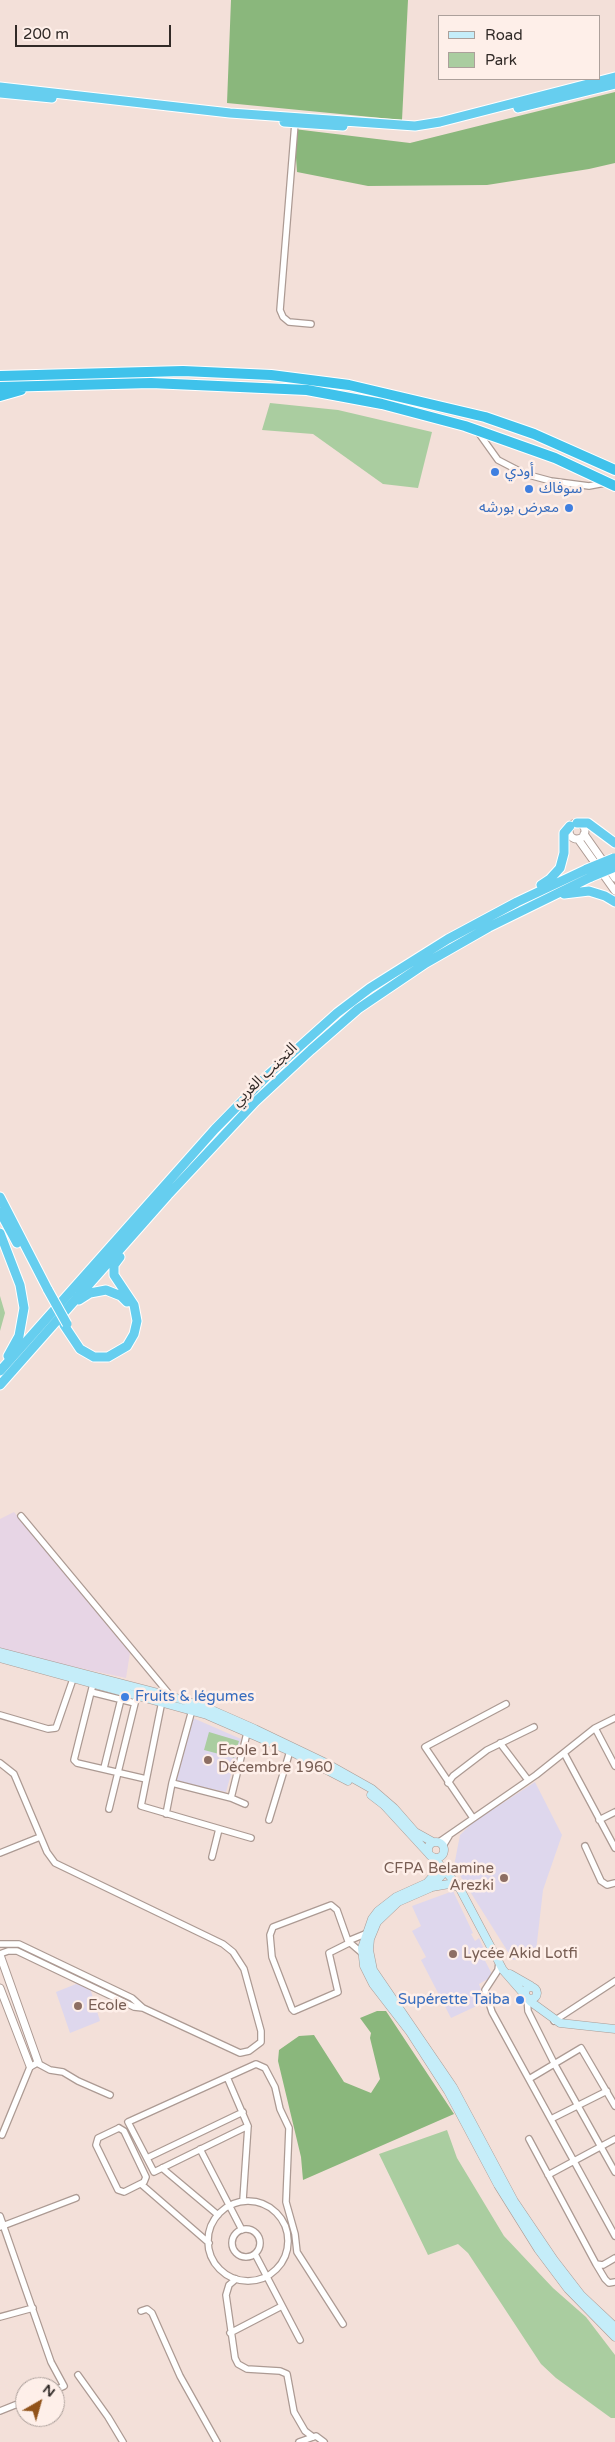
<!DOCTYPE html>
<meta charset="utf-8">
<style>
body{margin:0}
#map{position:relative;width:615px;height:2442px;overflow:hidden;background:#f3e0d9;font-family:"Varela Round",sans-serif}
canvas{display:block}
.legend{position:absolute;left:438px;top:15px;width:162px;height:65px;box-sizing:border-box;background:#feefe9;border:1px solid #aca09b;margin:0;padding:6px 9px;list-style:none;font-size:15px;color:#312a27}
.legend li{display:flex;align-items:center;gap:10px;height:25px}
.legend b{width:25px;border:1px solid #aca09b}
.north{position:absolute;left:15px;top:2377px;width:50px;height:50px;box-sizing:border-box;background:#feefe9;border:1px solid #aca09b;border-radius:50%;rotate:38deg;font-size:14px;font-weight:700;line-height:20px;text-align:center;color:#312a27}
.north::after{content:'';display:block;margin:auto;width:18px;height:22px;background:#92531a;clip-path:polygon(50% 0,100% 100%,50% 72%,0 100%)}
.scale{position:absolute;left:15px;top:25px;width:156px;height:22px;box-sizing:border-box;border:2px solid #312a27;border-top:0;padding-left:6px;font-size:15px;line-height:18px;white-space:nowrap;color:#312a27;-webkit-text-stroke:4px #feefe9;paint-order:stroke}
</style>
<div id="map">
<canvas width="615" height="2442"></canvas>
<ul class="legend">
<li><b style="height:6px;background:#c5edf9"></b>Road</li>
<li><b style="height:14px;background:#aacda0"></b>Park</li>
</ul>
<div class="north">N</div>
<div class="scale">200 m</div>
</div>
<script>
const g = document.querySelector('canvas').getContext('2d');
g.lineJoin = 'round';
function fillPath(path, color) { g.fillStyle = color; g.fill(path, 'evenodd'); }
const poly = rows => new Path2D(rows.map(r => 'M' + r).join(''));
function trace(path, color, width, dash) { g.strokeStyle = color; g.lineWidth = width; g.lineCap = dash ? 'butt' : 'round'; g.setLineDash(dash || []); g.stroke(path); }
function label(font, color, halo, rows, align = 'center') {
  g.font = font + ' "Varela Round","Noto Sans Arabic",sans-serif'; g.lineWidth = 5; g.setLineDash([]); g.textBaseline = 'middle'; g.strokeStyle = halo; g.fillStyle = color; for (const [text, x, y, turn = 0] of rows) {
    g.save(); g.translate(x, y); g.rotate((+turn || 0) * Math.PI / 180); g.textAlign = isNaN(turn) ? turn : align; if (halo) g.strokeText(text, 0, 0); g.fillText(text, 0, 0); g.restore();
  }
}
fillPath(poly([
 [14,1512,130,1653,126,1678,24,1656,0,1648,0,1519]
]), '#e7d5e5');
fillPath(poly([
 [193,1718,241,1739,226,1792,174,1781],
 [535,1782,562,1835,543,1890,536,1951,533,1955,513,1960,454,1866,460,1835,472,1823],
 [453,1891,473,1933,471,1934,475,1941,479,1938,484,1949,480,1951,493,1976,479,1984,481,1990,478,1992,483,2003,451,2018,421,1960,426,1957,412,1931,421,1926,412,1906],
 [76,1984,90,1988,100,2021,70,2033,56,1992]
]), '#ded7ed');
fillPath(poly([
 [270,403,338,410,432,432,418,488,383,484,313,434,262,430],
 [0,1296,5,1313,0,1331],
 [209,1732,239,1741,234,1758,204,1750],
 [447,2130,457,2158,504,2236,553,2288,586,2317,615,2355,615,2418,611,2418,556,2378,541,2364,468,2253,458,2244,428,2255,379,2154]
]), '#aacda0');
fillPath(poly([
 [231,0,408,0,402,120,227,103],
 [615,92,615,163,589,169,487,185,368,186,297,172,294,129,410,143],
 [377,2011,386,2011,454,2114,303,2180,301,2157,278,2061,279,2050,299,2036,314,2035,344,2082,371,2093,380,2079,370,2038,371,2033,360,2018]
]), '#8ab77c');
const minor = poly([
 [295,123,280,310,283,317,289,322,311,324],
 [478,432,498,460,525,474,551,481,589,486,605,483],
 [21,1516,170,1695],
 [93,1684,74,1760,77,1763,146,1779],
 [91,1692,135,1703],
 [162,1701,141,1806,251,1838],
 [192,1710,172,1783,231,1798,247,1733],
 [0,1715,48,1729,56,1728,73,1679],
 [595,1728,615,1766],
 [500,1743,528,1780],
 [564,1753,615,1848],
 [0,1763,14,1774,47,1852,55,1863,223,1944,233,1952,244,1969,261,2031,261,2042,249,2051,240,2053,143,2008,134,2007,17,1951,8,1951,0,1954],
 [104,1768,121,1699],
 [448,1783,453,1776,487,1750,534,1727],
 [231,1798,245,1804],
 [109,1809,137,1695],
 [166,1814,172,1783],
 [473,1818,425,1747,506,1704],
 [269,1820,290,1751],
 [599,1820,615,1812],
 [439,1842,536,1775,595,1728,615,1718],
 [443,1846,449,1836],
 [585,1846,601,1881,607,1885,615,1883],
 [0,1853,40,1837],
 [212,1857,219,1829],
 [348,1941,337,1910,331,1905,273,1927,270,1935,272,1957,292,2009,294,2011,338,1992,329,1953,349,1943],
 [0,1944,19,1944,132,1998,143,2008],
 [363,1954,348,1941,365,1934],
 [499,1962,498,1970,485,1990,492,2012,615,2236],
 [527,1997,528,2011,555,2065,615,2172],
 [554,2021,615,1981],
 [227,2077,248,2126,243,2200],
 [529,2079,581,2048,615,2106],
 [551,2119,607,2091],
 [248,2126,154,2172,128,2122,256,2064,265,2068,275,2087,280,2109,289,2128,286,2202,295,2234,297,2252,343,2324],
 [119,2128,124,2131,146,2177,144,2182,124,2192,118,2190,96,2145,98,2138,119,2128],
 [2,2135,30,2067,37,2063,50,2070,63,2072,78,2081,110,2095],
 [529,2139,596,2264,603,2265,615,2258],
 [200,2149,242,2230],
 [147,2158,243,2112],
 [162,2168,218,2215],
 [548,2175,615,2139],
 [141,2184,209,2243],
 '208 2241a40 40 0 1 1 80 0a40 40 0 1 1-80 0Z',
 [0,2216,51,2362,64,2386,55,2390],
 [0,2227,76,2198],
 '232 2243a14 14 0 1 1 28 0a14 14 0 1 1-28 0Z',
 [255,2254,300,2340],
 [596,2264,605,2279,609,2283,615,2282],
 [236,2279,229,2285,226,2295,235,2358,238,2364,247,2369,280,2371,287,2374,294,2412,305,2431,313,2437],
 [141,2311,147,2309,152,2313,180,2376,217,2442],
 [0,2317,33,2308],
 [230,2333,282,2306],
 [78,2375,108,2417,123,2442],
 [0,2411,25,2401],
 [299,2442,316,2436,324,2442]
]);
const tertiary = poly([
 '569 831a8 8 0 1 1 16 0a8 8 0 1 1-16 0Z',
 [584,834,615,878],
 [578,839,615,891],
 [0,1955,38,2062],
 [0,1988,30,2066]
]);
const secondary = poly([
 [0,1652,170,1696,205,1707,255,1729,324,1762,372,1789,394,1808,415,1832,433,1842],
 [0,1658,207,1715,290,1751,348,1781],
 [371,1795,384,1805,429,1854],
 '428 1850a8 8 0 1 1 16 0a8 8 0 1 1-16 0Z',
 [433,1857,459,1887,503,1970,531,2002,560,2023,615,2029],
 [439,1864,434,1875,427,1883,396,1897,378,1911,372,1919,362,1948,364,1966,373,1984,410,2032,448,2091,498,2185,538,2249,568,2289,615,2337],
 [449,1867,430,1888,398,1902,377,1922,370,1939,369,1950,373,1970,453,2087,514,2201,554,2260,581,2295,615,2327],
 [432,1887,449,1884,459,1887],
 [510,1974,531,1986],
 '525 1993a6 6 0 1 1 12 0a6 6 0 1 1-12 0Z'
]);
const trunk = poly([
 [0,87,230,113,415,126,440,122,615,77],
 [0,93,52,98],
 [518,108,615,84],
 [284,122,343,126],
 [577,823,588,823,615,843],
 [541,885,550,879,560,868,564,853,564,833,570,826],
 [564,894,589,891,605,896,615,902],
 [0,1197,48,1290],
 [0,1212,17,1243],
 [0,1233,20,1285,24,1308,19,1336,8,1356],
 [79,1300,90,1293,106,1290,121,1296,127,1302],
 [64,1325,80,1349,94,1357,108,1357,127,1346,134,1334,137,1321,134,1305,114,1275,114,1265,120,1257],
 [0,1371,215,1129,269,1074,337,1013,370,988,448,939,517,902,587,869],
 [0,1385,168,1195,255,1102,311,1050,358,1009,426,963,489,927,591,877]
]);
const motorway = poly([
 [0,376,183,371,271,375,349,385,485,417,534,434,615,470],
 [0,387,151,383,307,390,382,404,465,426,555,458,615,486],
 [0,396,21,390]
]);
trace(minor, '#ac9a93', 8);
trace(tertiary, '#ac9a93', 9);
trace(secondary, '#ac9a93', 9);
trace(trunk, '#fff', 11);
trace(motorway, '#fff', 12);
trace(minor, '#fff', 5.5);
trace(tertiary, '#fff', 7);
trace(secondary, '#c5edf9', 8);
trace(trunk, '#66ceef', 9);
trace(motorway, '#3fc2eb', 10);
const trunkBridge = poly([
 [587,869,614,858],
 [591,877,615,867],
 [48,1290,67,1324]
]);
trace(trunkBridge, '#fff', 11, []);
trace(trunkBridge, '#66ceef', 9);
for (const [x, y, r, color] of [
 [495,472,5,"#3f7fe0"],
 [529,489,5,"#3f7fe0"],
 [569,508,5,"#3f7fe0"],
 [125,1697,5,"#3f7fe0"],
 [208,1760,5,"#8d6e63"],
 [504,1878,5,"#8d6e63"],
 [453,1954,5,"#8d6e63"],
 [520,2000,5,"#3f7fe0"],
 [78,2006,5,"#8d6e63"]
]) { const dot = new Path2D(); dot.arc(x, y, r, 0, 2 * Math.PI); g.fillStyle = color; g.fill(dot); trace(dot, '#feefe9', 2); }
label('15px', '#366cbe', '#feefe9', [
 ["أودي",505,472],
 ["سوفاك",539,489],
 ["معرض بورشه",559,508,"right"],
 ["Fruits & légumes",135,1697],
 ["Supérette Taiba",510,2000,"right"]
], 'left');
label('15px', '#312a27', '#feefe9', [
 ["التجنب الغربي",265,1075,-44]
]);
label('15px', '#785e54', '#feefe9', [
 ["Ecole 11",218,1751],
 ["Décembre 1960",218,1768],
 ["CFPA Belamine",494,1869,"right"],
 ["Arezki",494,1886,"right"],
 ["Lycée Akid Lotfi",463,1954],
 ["Ecole",88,2006]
], 'left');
</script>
